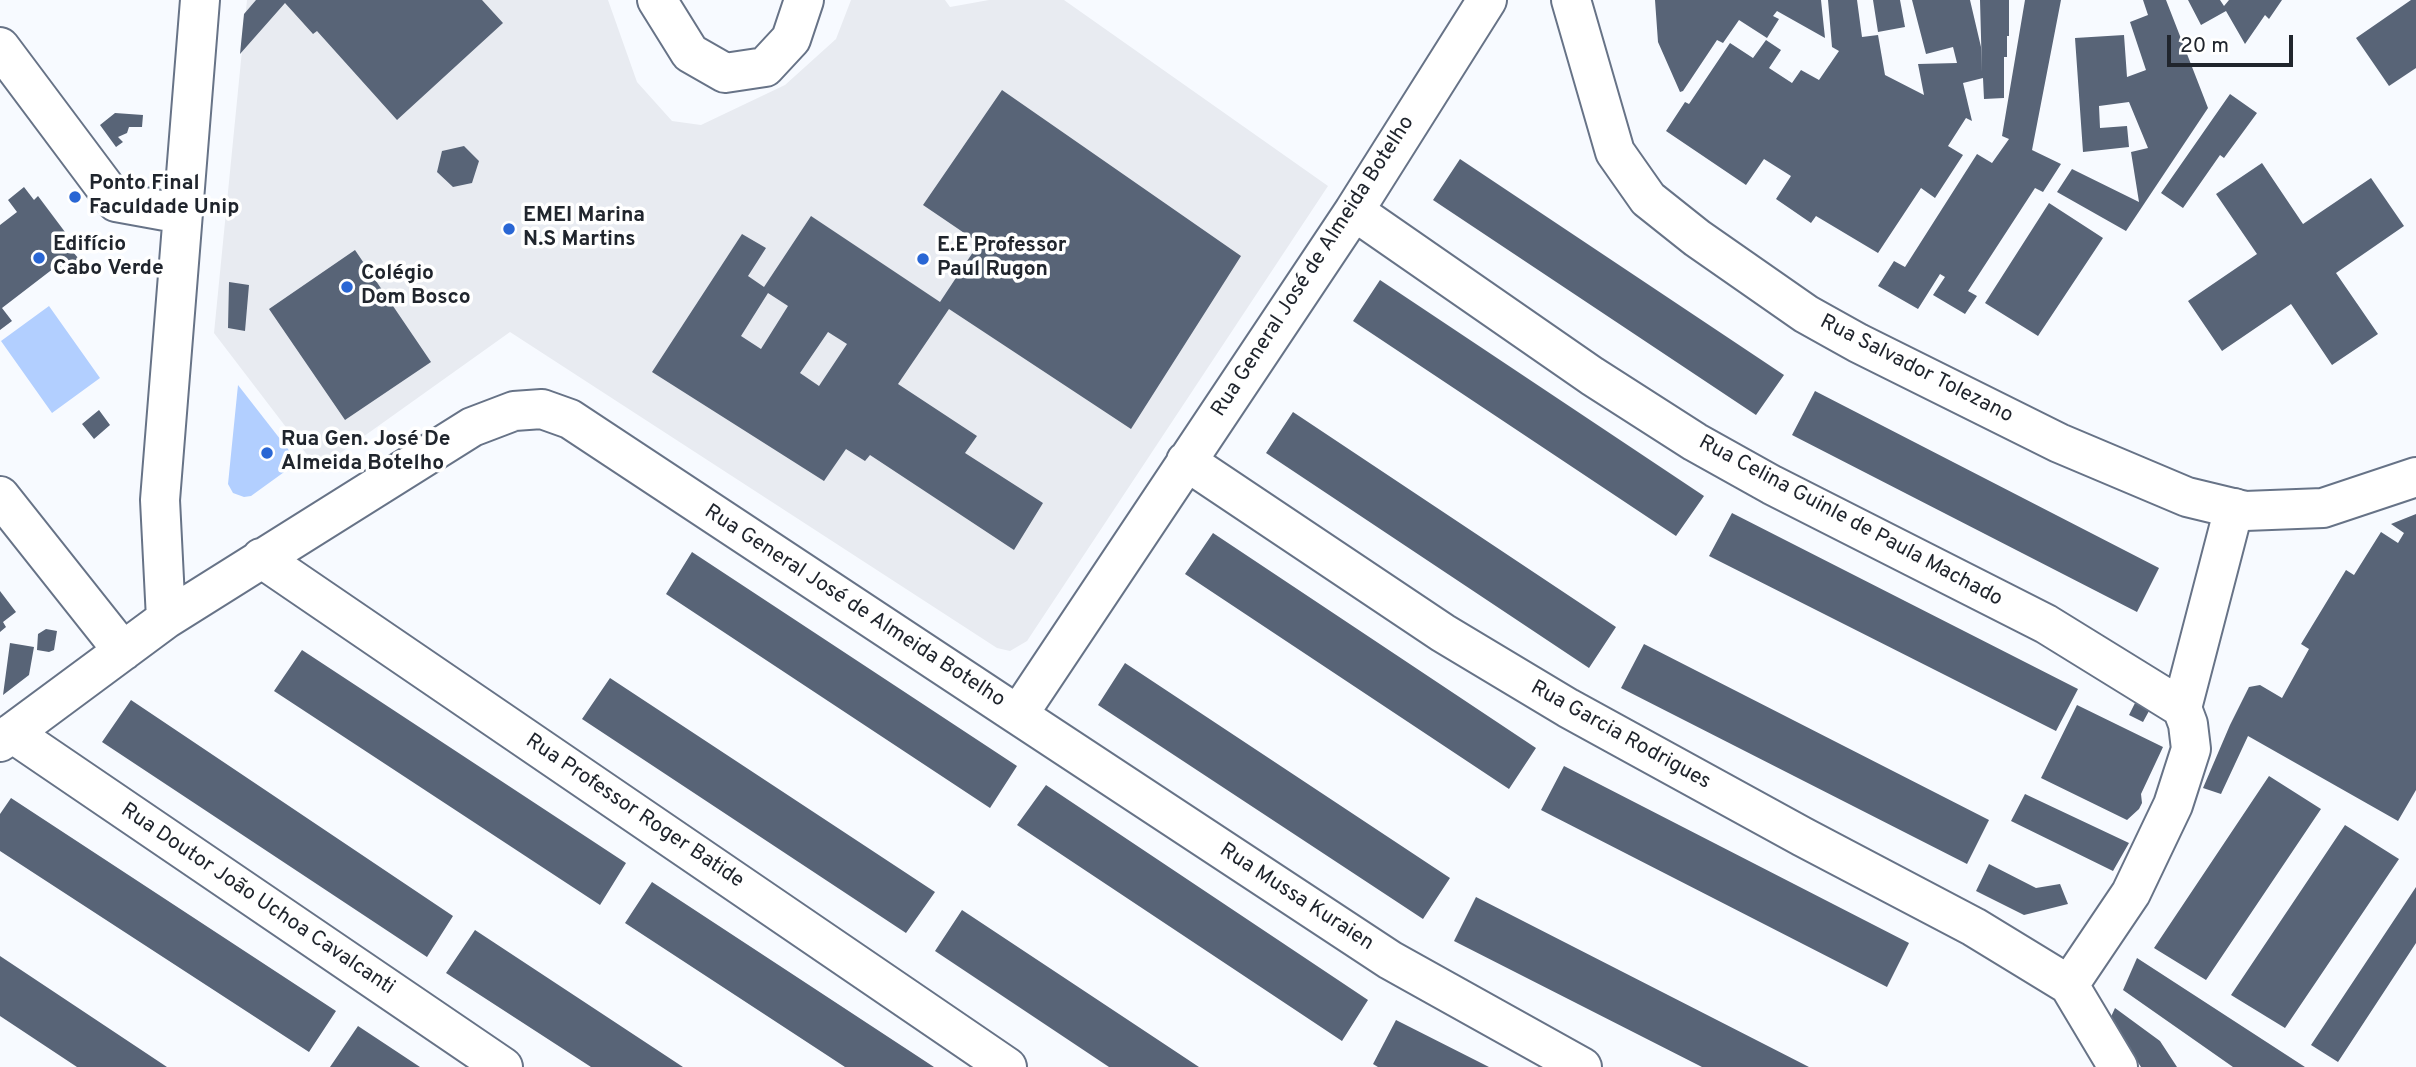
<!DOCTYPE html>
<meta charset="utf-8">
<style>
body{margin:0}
#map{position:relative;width:2416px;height:1067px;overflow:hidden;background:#f7faff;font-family:Overpass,sans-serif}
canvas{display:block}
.scale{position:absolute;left:2167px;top:35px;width:126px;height:32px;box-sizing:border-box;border:4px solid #20252d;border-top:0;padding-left:9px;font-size:21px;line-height:24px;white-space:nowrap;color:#20252d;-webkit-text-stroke:5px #fff;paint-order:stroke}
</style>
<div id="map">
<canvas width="2416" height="1067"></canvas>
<div class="scale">20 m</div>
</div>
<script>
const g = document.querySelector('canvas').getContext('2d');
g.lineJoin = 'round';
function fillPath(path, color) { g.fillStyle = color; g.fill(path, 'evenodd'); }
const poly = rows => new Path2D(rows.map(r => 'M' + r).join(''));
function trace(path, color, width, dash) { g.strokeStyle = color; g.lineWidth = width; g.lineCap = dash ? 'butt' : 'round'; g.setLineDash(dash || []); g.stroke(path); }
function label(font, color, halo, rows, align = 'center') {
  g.font = font + ' Overpass,sans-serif'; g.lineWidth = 7; g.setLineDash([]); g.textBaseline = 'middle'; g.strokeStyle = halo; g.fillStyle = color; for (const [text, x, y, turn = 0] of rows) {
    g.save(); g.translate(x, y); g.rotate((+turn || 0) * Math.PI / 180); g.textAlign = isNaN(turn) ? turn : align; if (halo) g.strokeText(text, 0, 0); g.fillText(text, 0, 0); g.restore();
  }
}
fillPath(poly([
 [247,0,608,0,637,82,672,121,701,125,785,85,836,39,851,0,945,0,950,7,989,0,1064,0,1328,186,1027,641,1010,651,997,648,510,332,318,469,214,333]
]), '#e8ebf1');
fillPath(poly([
 [49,306,100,378,52,413,1,341],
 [238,385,298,462,251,496,244,497,233,493,228,484]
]), '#b2cfff');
fillPath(poly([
 [256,0,482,0,503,23,397,120,317,31,313,34,285,3,240,54,244,14],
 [1655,0,1821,0,1825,38,1777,11,1773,16,1779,19,1767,38,1739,20,1723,43,1717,40,1683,91,1680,92,1658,42],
 [1828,0,1857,0,1862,37,1878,35,1885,75,1924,95,1918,64,1957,63,1953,47,1926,54,1912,0,1970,0,1981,47,1982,73,1980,0,2009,0,2009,36,2007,36,2007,57,2004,57,2004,98,1984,99,1983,78,1963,83,1972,121,1966,118,1948,146,1963,155,1935,198,1921,188,1878,253,1816,216,1811,223,1776,199,1791,176,1764,159,1746,185,1666,131,1685,102,1689,104,1730,43,1753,58,1766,40,1781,50,1769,68,1792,83,1801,70,1819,80,1839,51,1832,47],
 [1873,0,1900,0,1905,27,1878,32],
 [2025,0,2061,0,2032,150,2061,164,2043,192,2035,188,1968,291,1977,296,1965,314,1933,295,1945,277,1940,274,1918,309,1878,286,1894,261,1905,267,1977,154,1992,163,2009,139,2002,136],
 [2143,0,2166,0,2208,108,2126,231,2057,192,2072,169,2139,202,2131,152,2148,148,2129,102,2099,106,2100,128,2127,126,2129,147,2083,152,2075,38,2124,35,2127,77,2146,70,2130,22,2148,15],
 [2188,0,2220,0,2224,6,2229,0,2282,0,2269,19,2265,15,2245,44,2226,11,2201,25],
 [2411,0,2416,0,2416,68,2389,86,2356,38],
 [1002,90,1241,256,1131,429,949,309,898,384,977,436,965,453,1043,503,1014,550,870,455,865,461,846,449,824,481,652,372,742,234,766,248,748,276,764,287,811,216,940,302,979,243,923,205],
 [768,293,788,306,761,349,741,336],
 [828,332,847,344,819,386,800,373],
 [2230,94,2257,113,2224,158,2220,155,2183,208,2161,193],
 [115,113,143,115,142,127,129,127,127,133,118,137,123,142,116,147,100,125],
 [464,146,479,161,472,183,453,187,437,172,442,151],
 [1460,159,1784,375,1756,415,1433,200],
 [2262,163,2303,224,2371,178,2404,226,2336,273,2378,334,2332,365,2291,304,2222,351,2188,301,2257,254,2216,194],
 [24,187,34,200,38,196,77,248,73,252,84,265,68,276,58,265,2,308,12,321,0,330,0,225,17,212,8,200],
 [2049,203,2103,238,2038,336,1985,303],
 [355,250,431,362,345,420,269,309],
 [1380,280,1704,496,1676,536,1353,321],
 [229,282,249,285,245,331,228,328],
 [1815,391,2159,568,2137,612,1792,435],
 [99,410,110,425,94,439,82,424],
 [1293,412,1616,627,1589,668,1266,453],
 [1732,513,2078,689,2056,731,1709,556],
 [2416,514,2416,790,2398,821,2248,736,2221,794,2203,788,2230,725,2249,687,2260,685,2282,698,2309,649,2301,644,2346,570,2354,575,2381,532,2398,543,2404,533,2391,524],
 [1213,533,1536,748,1509,789,1185,574],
 [692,552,1017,766,990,808,666,594],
 [0,591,16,612,3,622,6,627,0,632],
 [46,629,57,631,54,650,49,652,37,650,38,634],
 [10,643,34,647,29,675,3,695],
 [1644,644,1989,820,1967,864,1621,688],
 [302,650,626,863,600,905,274,691],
 [1125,663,1450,878,1423,919,1098,705],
 [610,678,935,892,906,933,582,719],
 [131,700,453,916,427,957,102,742],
 [2135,703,2149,711,2143,722,2129,715],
 [2077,705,2163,747,2141,794,2142,803,2139,809,2127,820,2041,778],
 [1564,766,1909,943,1887,987,1541,810],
 [2269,776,2321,809,2206,980,2154,948],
 [1046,785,1368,1000,1342,1041,1017,825],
 [2025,794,2129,843,2113,871,2011,821],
 [11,798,336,1011,309,1052,0,851,0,814],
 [2345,825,2399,859,2285,1028,2231,995],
 [1989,864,2036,888,2060,884,2068,904,2024,915,1976,891],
 [652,882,934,1067,845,1067,625,923],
 [2416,887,2416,943,2338,1062,2311,1045],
 [1476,897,1809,1067,1702,1067,1454,941],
 [962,910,1199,1067,1109,1067,935,951],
 [475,930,683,1067,591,1067,446,973],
 [0,956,167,1067,77,1067,0,1016],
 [2137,958,2305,1067,2233,1067,2123,990],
 [2115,1008,2160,1041,2177,1067,2141,1067,2110,1019],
 [1396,1020,1489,1067,1378,1067,1373,1064],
 [358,1026,420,1067,330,1067]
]), '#586477');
const street = poly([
 [657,0,690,53,725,73,765,67,791,39,804,0],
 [0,47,116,202,182,214],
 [1354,211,1592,376,1695,442,1772,485,2046,624,2182,708,2234,508],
 [1186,461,1443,633,1568,708,1803,837,1974,927,2069,985,2118,1067],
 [0,496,123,651],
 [261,558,1007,1067],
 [166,619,160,500,200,0],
 [1018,715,1390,960,1582,1067],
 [12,733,503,1067],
 [0,742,166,619,472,427,514,411,542,409,570,419,1018,715,1354,211,1487,0],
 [2069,985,2131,893,2173,805,2191,749,2188,724,2182,708]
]);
const secondary = poly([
 [1571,0,1615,152,1648,199,1697,238,1806,314,1858,343,2059,443,2187,497,2245,511,2323,508,2416,477]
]);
trace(street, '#677387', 42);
trace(secondary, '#677387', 42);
trace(street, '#fff', 38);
trace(secondary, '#fff', 38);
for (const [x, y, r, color] of [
 [75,197,7,"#2966d4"],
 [509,229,7,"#2966d4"],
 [39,258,7,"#2966d4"],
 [923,259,7,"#2966d4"],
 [347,287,7,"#2966d4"],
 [267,453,7,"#2966d4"]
]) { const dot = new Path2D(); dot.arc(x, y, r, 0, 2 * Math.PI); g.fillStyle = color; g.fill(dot); trace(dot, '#fff', 2.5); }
label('bold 21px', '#20252d', '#fff', [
 ["Ponto Final",89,185],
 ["Faculdade Unip",89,209],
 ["EMEI Marina",523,217],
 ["N.S Martins",523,241],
 ["Edifício",53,246],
 ["Cabo Verde",53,270],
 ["E.E Professor",937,247],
 ["Paul Rugon",937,271],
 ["Colégio",361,275],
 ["Dom Bosco",361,299],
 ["Rua Gen. José De",281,441],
 ["Almeida Botelho",281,465]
], 'left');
label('21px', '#20252d', '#fff', [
 ["Rua General José de Almeida Botelho",1314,267,-57],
 ["Rua Salvador Tolezano",1916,370,27],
 ["Rua Celina Guinle de Paula Machado",1850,522,28],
 ["Rua General José de Almeida Botelho",854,607,33],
 ["Rua Garcia Rodrigues",1620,736,29],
 ["Rua Professor Roger Batide",634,812,34],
 ["Rua Mussa Kuraien",1296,898,33],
 ["Rua Doutor João Uchoa Cavalcanti",257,900,34]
]);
</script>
